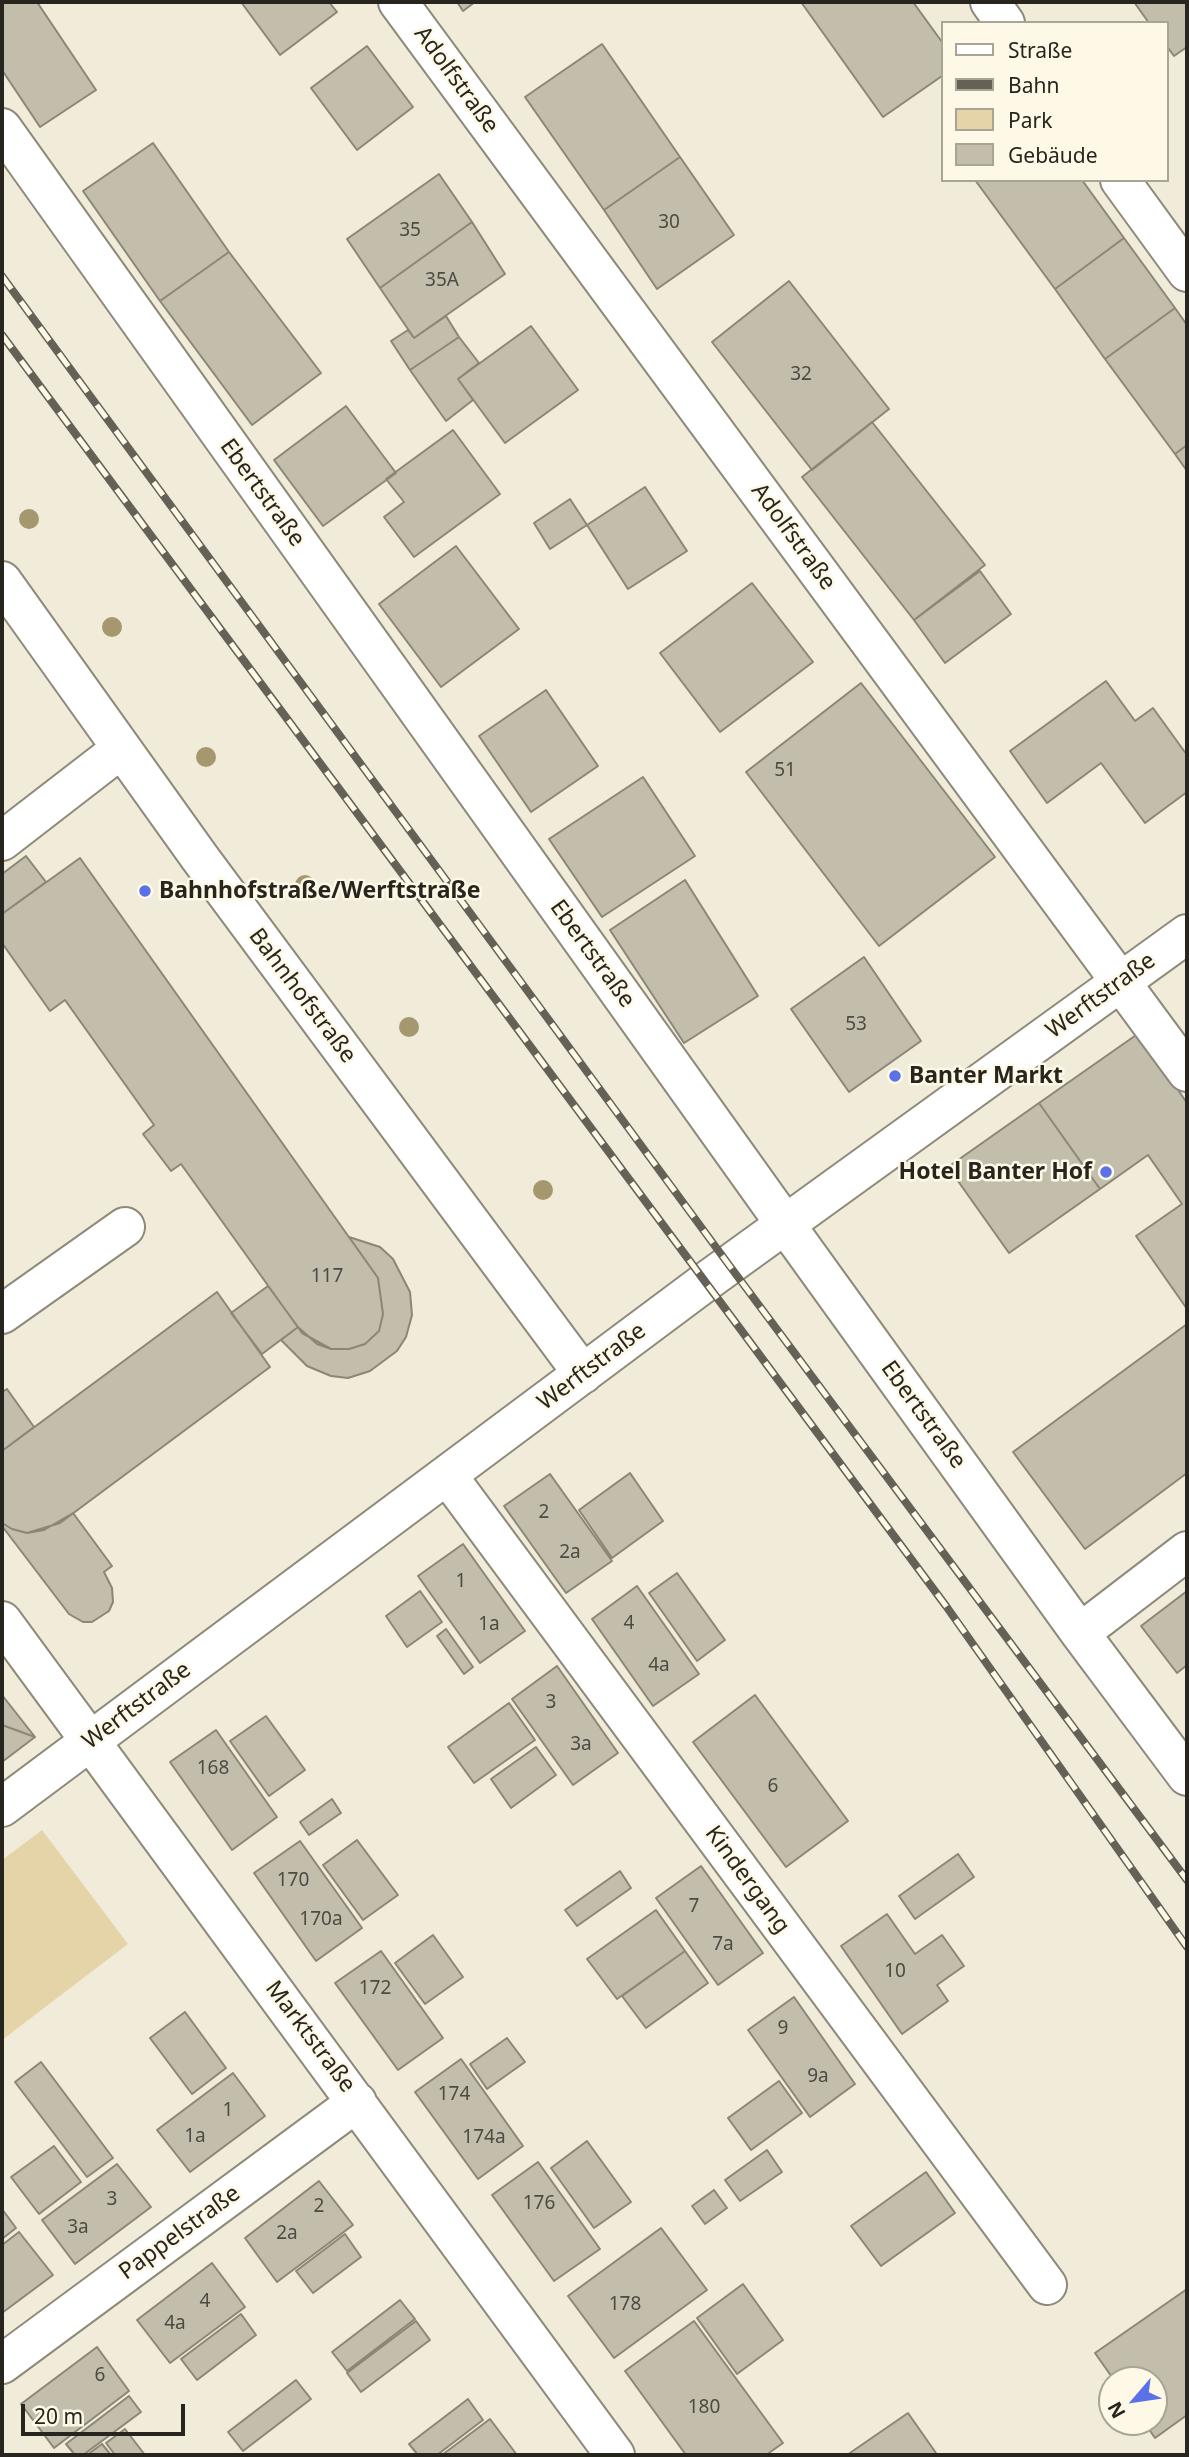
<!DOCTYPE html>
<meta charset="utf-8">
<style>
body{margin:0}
#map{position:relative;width:1189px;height:2457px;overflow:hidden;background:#f1ebd9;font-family:"Noto Sans",sans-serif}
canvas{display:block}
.frame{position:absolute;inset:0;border:4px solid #27251e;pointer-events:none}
.legend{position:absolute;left:941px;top:21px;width:228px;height:161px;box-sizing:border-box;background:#fef8e6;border:2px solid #a8a496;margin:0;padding:9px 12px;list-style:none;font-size:21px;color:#27251e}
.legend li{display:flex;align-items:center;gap:14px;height:35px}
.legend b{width:35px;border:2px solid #a8a496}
.north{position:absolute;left:1098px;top:2366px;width:70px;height:70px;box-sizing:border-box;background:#fef8e6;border:2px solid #a8a496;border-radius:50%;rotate:241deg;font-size:19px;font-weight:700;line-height:28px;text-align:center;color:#27251e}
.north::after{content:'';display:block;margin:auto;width:24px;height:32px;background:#5a71e7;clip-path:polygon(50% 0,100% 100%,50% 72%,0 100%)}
.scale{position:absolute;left:21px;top:2404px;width:164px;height:32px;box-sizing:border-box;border:4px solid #27251e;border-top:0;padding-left:9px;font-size:21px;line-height:24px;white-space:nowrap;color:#27251e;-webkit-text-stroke:5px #fef8e6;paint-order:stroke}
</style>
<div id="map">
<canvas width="1189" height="2457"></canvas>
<div class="frame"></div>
<ul class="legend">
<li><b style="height:9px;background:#fff"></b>Straße</li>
<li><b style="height:9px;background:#656157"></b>Bahn</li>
<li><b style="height:19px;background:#e4d4a7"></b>Park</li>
<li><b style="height:19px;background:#c3bdac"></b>Gebäude</li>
</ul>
<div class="north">N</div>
<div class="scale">20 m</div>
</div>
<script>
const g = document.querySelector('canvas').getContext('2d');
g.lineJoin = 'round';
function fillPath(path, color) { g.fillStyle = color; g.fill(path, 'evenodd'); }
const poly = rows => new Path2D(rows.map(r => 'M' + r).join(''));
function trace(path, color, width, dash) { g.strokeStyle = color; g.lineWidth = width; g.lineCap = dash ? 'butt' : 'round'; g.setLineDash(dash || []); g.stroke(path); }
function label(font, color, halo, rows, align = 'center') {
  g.font = font + ' "Noto Sans",sans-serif'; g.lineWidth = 5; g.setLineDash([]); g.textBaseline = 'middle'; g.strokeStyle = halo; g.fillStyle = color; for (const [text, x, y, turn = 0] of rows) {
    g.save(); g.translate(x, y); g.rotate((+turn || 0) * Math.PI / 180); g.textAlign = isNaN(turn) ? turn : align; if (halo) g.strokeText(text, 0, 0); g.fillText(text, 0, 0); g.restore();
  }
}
fillPath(poly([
 [42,1830,128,1944,2,2040,2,1860]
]), '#e4d4a7');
const building = poly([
 [2,2,37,2,96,90,40,127,2,70,2,2],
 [241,2,329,2,337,12,280,55,241,2],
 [457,2,475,2,463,11,457,2],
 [801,2,913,2,942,42,942,76,883,117,801,2],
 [1134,2,1187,2,1187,47,1174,56,1166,45,1166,23,1149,23,1134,2],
 [602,44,680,157,604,210,525,97,602,44],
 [367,46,413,107,357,150,311,88,367,46],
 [153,143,229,252,160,301,83,191,153,143],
 [680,157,734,235,657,289,604,210,680,157],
 [439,174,472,222,380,288,347,239,439,174],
 [975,180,1082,180,1124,238,1055,289,975,180],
 [472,222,505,274,414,338,380,288,472,222],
 [1124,238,1175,308,1105,359,1055,289,1124,238],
 [229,252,321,373,252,425,160,301,229,252],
 [789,281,889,409,812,470,712,342,789,281],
 [1175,308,1187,325,1187,445,1175,454,1105,359,1175,308],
 [446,316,459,337,410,370,391,341,408,330,414,338,446,316],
 [531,326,578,390,505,443,458,379,531,326],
 [459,337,479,363,458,379,473,400,446,421,410,370,459,337],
 [346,406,396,473,323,526,274,460,346,406],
 [872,422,985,565,914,620,802,477,872,422],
 [453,430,500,494,414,557,384,517,404,502,386,479,453,430],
 [1187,445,1187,471,1175,454,1187,445],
 [645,487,687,551,628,589,587,525,645,487],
 [570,499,587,525,550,549,534,523,570,499],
 [456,546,519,629,441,687,379,604,456,546],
 [980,571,1011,614,945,663,914,620,980,571],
 [752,583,813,662,720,732,660,653,752,583],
 [1106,681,1135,721,1153,708,1187,755,1187,792,1145,823,1101,763,1047,803,1010,751,1106,681],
 [861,683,995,857,879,946,746,772,861,683],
 [546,690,598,766,531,812,479,736,546,690],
 [643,777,695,856,602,917,549,839,643,777],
 [26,856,46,882,2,914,2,874,26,856],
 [80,858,378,1278,383,1314,379,1331,365,1344,349,1349,331,1349,302,1333,181,1164,171,1171,143,1134,154,1125,65,1000,50,1011,2,943,2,914,80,858],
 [685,880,758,996,684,1043,610,930,685,880],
 [864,957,921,1041,849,1092,791,1009,864,957],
 [1139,1033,1187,1103,1187,1309,1136,1236,1182,1204,1148,1155,1100,1189,1039,1103,1139,1033],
 [1039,1103,1100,1189,1009,1253,948,1167,1039,1103],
 [349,1237,380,1247,393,1259,410,1292,412,1315,406,1337,397,1351,370,1371,348,1378,331,1376,307,1366,281,1340,298,1327,317,1344,331,1349,349,1349,365,1344,379,1331,383,1314,378,1278,349,1237],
 [268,1286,298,1327,262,1354,231,1313,268,1286],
 [217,1292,270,1367,60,1523,27,1533,12,1529,2,1523,2,1451,217,1292],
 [1187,1324,1187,1473,1085,1549,1013,1452,1187,1324],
 [7,1389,34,1427,2,1451,2,1392,7,1389],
 [630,1473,663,1521,612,1558,579,1510,630,1473],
 [550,1474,612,1561,566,1593,504,1506,550,1474],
 [73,1513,112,1566,104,1572,112,1588,113,1602,109,1611,92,1622,83,1622,69,1614,2,1526,2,1523,12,1529,27,1533,44,1530,73,1513],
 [463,1544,525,1631,480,1663,418,1576,463,1544],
 [677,1573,725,1640,697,1661,649,1593,677,1573],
 [637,1586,699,1674,653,1706,592,1619,637,1586],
 [420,1591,442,1622,407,1647,386,1616,420,1591],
 [1187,1591,1187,1665,1177,1673,1141,1626,1187,1591],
 [446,1629,473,1667,464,1674,437,1636,446,1629],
 [557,1666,618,1753,573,1785,512,1699,557,1666],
 [2,1695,35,1737,2,1725,2,1695],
 [755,1695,848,1821,786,1867,693,1742,755,1695],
 [509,1703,535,1740,474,1783,448,1747,509,1703],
 [266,1716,305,1770,269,1796,230,1741,266,1716],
 [2,1725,35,1737,2,1762,2,1725],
 [216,1730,277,1817,232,1850,170,1762,216,1730],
 [536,1747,556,1775,511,1808,491,1779,536,1747],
 [332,1799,341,1813,309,1835,300,1822,332,1799],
 [357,1840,398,1895,363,1920,323,1865,357,1840],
 [300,1841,362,1928,316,1961,254,1873,300,1841],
 [958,1854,974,1877,915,1919,899,1896,958,1854],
 [701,1866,763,1953,718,1985,656,1898,701,1866],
 [620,1871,631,1888,577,1926,565,1910,620,1871],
 [656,1910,685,1951,617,1999,587,1959,656,1910],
 [887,1914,915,1954,942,1935,964,1966,937,1985,948,2001,902,2034,841,1946,887,1914],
 [433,1935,463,1977,425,2004,395,1963,433,1935],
 [381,1951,443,2038,398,2070,335,1983,381,1951],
 [685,1951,708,1983,646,2028,622,1996,685,1951],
 [794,1997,855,2084,810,2117,748,2030,794,1997],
 [185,2012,226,2068,192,2094,150,2038,185,2012],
 [507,2038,525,2062,487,2089,470,2064,507,2038],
 [461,2059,523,2146,478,2179,415,2092,461,2059],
 [41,2062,113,2158,87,2177,15,2082,41,2062],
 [233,2073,265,2116,190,2172,157,2130,233,2073],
 [779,2081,802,2113,751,2150,728,2118,779,2081],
 [587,2141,631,2202,594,2228,551,2168,587,2141],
 [54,2146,81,2182,39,2214,11,2177,54,2146],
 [767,2150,782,2172,740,2201,725,2180,767,2150],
 [538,2162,600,2249,554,2281,492,2195,538,2162],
 [117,2164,151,2207,75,2264,42,2220,117,2164],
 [926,2172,955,2213,881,2266,851,2226,926,2172],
 [319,2181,353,2225,277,2282,245,2238,319,2181],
 [714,2190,727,2208,705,2224,692,2206,714,2190],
 [2,2209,16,2228,2,2239,2,2209],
 [661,2228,707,2290,614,2358,568,2296,661,2228],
 [19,2232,53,2275,2,2313,2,2245,19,2232],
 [345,2234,361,2257,313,2293,296,2271,345,2234],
 [212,2263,245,2307,170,2363,137,2320,212,2263],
 [743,2284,783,2340,737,2374,697,2318,743,2284],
 [1187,2289,1187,2415,1155,2438,1144,2422,1154,2422,1154,2380,1114,2380,1095,2353,1187,2289],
 [400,2300,415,2319,347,2371,332,2352,400,2300],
 [241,2314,256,2335,197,2380,181,2359,241,2314],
 [416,2321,430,2340,361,2392,347,2373,416,2321],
 [694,2321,783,2443,766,2455,686,2455,625,2371,694,2321],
 [97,2347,129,2391,54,2448,21,2404,97,2347],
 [296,2380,311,2399,243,2451,228,2432,296,2380],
 [129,2396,141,2412,83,2455,75,2455,66,2444,129,2396],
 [468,2399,483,2420,437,2455,418,2455,409,2444,468,2399],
 [908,2413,936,2453,933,2455,847,2455,908,2413],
 [490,2419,517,2455,442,2455,490,2419],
 [125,2429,145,2455,115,2455,106,2443,125,2429],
 [102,2444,111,2455,87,2455,102,2444]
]);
fillPath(building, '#c3bdac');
trace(building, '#8b8676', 2);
const minor = poly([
 [398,2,1187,1072],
 [990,2,1005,23],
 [2,128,785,1224,1080,1633,1187,1776],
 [1120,180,1187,272],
 [2,581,200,858,583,1374],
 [2,841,121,749],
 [2,1314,125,1227],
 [447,1475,1047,2285],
 [2,1621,615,2455],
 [1080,1633,1187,1551],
 [2,1807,704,1283,1187,934],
 [2,2364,357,2102]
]);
trace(minor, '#8e8978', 42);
trace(minor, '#fff', 38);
const rail = poly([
 [2,276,729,1265,1187,1880],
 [2,335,946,1606,1187,1947]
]);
trace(rail, '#656157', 8);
trace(rail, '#fef8e6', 5, [16]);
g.fillStyle = '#a5986f';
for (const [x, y] of [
 [29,519],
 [112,627],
 [206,757],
 [305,885],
 [409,1027],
 [543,1190]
]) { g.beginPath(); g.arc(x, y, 10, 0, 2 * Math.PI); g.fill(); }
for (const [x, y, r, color] of [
 [145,891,7,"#5a71e7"],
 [895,1076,7,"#5a71e7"],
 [1106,1172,7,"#5a71e7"]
]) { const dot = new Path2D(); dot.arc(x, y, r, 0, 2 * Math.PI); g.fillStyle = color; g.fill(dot); trace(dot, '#fef8e6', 2.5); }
label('19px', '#4e4b42', null, [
 ["30",669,223],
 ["35",410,231],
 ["35A",442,281],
 ["32",801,375],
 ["51",785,771],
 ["53",856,1025],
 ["117",327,1277],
 ["2",544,1513],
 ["2a",570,1553],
 ["1",461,1582],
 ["4",629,1624],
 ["1a",489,1625],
 ["4a",659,1666],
 ["3",551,1703],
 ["3a",581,1745],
 ["168",213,1769],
 ["6",773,1787],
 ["170",293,1881],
 ["7",694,1907],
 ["170a",321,1920],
 ["7a",723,1945],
 ["10",895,1972],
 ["172",375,1989],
 ["9",783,2029],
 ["9a",818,2077],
 ["174",454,2095],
 ["1",228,2111],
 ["1a",195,2137],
 ["174a",484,2138],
 ["3",112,2200],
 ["176",539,2204],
 ["2",319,2207],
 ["3a",78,2228],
 ["2a",287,2234],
 ["4",205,2302],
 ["178",625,2305],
 ["4a",175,2324],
 ["6",100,2376],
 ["180",704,2408]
]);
label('23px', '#27251e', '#fef8e6', [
 ["Adolfstraße",456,80,54],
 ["Ebertstraße",262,493,54],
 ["Adolfstraße",793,537,54],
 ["Ebertstraße",592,954,54],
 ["Bahnhofstraße",302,996,53],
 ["Werftstraße",1101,996,-36],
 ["Werftstraße",592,1367,-37],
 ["Ebertstraße",923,1415,54],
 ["Werftstraße",137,1706,-37],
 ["Kindergang",747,1880,54],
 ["Marktstraße",310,2037,53],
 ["Pappelstraße",180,2233,-36]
]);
label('bold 23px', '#27251e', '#fef8e6', [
 ["Bahnhofstraße/Werftstraße",159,891],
 ["Banter Markt",909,1076],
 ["Hotel Banter Hof",1092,1172,"right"]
], 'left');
</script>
